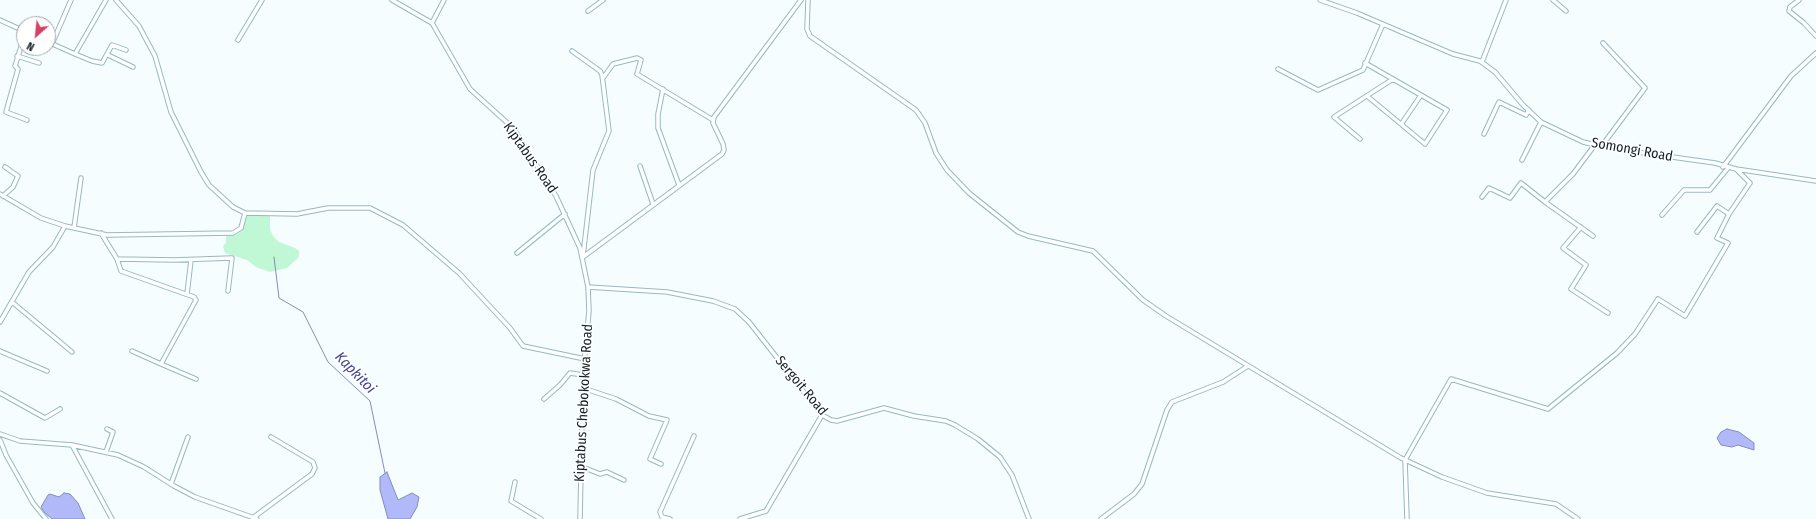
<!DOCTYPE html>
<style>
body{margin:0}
#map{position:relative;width:1816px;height:519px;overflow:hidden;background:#f5fdff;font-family:"Fira Sans Condensed",sans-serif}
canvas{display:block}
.north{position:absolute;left:16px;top:16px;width:40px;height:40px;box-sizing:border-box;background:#fff;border:1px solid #a1a7a8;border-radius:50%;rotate:207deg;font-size:11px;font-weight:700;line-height:16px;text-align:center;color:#142226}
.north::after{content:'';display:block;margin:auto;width:14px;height:18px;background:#d24263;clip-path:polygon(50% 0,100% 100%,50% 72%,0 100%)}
</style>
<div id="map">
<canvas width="1816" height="519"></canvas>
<div class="north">N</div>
</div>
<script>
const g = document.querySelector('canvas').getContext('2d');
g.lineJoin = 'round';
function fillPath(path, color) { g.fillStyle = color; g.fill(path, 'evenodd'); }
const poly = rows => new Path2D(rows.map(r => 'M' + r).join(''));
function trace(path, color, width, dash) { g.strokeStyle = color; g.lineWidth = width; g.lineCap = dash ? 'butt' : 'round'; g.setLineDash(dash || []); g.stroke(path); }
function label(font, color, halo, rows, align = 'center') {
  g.font = font + ' "Fira Sans Condensed",sans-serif'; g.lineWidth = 3.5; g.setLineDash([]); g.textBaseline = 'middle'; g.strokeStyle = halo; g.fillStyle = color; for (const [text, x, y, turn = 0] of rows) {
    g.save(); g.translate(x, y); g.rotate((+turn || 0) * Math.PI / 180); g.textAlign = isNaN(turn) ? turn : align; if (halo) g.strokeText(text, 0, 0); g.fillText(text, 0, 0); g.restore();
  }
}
fillPath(poly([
 [246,216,270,216,270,229,273,236,279,242,295,248,299,251,299,257,287,268,270,272,256,267,247,260,225,253,223,246,226,243,226,236,236,235,242,231]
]), '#c0f7d5');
const water = poly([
 [1727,429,1739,432,1754,443,1754,450,1738,445,1732,447,1721,445,1717,438,1721,432,1727,429],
 [387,472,398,500,412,493,419,497,417,507,410,519,388,519,380,490,380,477,387,472],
 [64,493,70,494,78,503,85,519,52,519,44,512,41,507,48,495,50,494,59,497,64,493]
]);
fillPath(water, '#b2b9f9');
trace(water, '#838cba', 1);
trace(poly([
 [274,257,279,298,303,312,328,362,370,401,385,473]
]), '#838cba', 1);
const minor = poly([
 [116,0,139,26,155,56,171,112,201,172,209,185,233,207,245,213,297,214,328,208,370,208,403,225,459,273,510,328,523,346,585,359],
 [392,0,432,23,470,89,513,128,556,196,580,248,588,287,589,311,583,375,580,519],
 [808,0,807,29,810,36,916,110,925,123,936,153,947,170,969,193,1018,232,1028,236,1093,251,1143,300,1166,316,1401,458,1442,477,1487,493,1556,504,1578,519],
 [1320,0,1357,13,1453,54,1480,61,1495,72,1523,105,1541,122,1583,142,1608,148,1715,163,1736,169,1816,181],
 [1553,0,1566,11],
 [1799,0,1790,7,1789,11,1804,23,1816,36],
 [588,11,603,0],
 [0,20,24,31],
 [432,23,444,0],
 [24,37,15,66,18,69,6,112,27,120],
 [238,40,262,0],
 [48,42,75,54,106,0],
 [52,44,71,0],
 [572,51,600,71,602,75,609,131,593,170,583,256],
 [75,54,92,61,102,63,112,45,126,50],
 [108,55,133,67],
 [17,56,39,63],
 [1482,62,1506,0],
 [1365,63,1447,110,1425,144,1367,96],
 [1278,69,1318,90,1363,70,1383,24],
 [603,78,613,64,637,58,641,60,637,74,713,120],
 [663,89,658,114,658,128,679,185],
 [1402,123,1421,95],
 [1484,134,1499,102,1526,115,1529,110],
 [1360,139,1334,117,1393,79],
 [1601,147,1645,88,1603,43],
 [1522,160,1541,122],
 [640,166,653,204],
 [1723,167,1791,76,1816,53],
 [0,194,41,218,65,226,53,247,29,272,0,322],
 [3,196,13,187,18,176,5,167],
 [1482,197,1489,188,1510,198,1521,183,1545,202,1573,174,1594,146],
 [1545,202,1593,236],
 [1662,215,1684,190,1710,190,1728,168],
 [65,226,107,235,233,233,241,228,245,213],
 [1581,227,1563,248,1586,265,1571,289,1608,313],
 [74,228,81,178],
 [1697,232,1717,206,1729,214],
 [101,233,117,259,121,271,194,297,196,300,161,364,196,379],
 [517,253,565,214],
 [583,257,722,154,724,150,723,144,713,123,714,117,801,0],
 [117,259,174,260,232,258,228,291],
 [588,287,667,292,713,301,735,309,749,322,822,415,831,420,837,421,884,408,914,416,946,421,955,425,978,439,1000,457,1012,475,1029,519],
 [187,294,191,260],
 [12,302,72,352],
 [0,351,47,371],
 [132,351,161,364],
 [583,388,616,399,649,416,667,420,650,459,661,464],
 [0,393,45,418,60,409],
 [544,399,560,385,570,373,583,375],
 [0,434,20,441,72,445,118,455,144,467,174,486,195,497,257,519],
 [0,440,6,455,33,503,46,519],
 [72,445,112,519],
 [106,452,113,432,107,429],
 [580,466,600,474,607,472,624,480],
 [515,482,511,501,541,519],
 [171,484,188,437],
 [254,517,312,474,315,468,313,462,271,437],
 [670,519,662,517,660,512,694,436],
 [740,519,766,511,822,415],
 [1101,519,1134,494,1142,484,1167,410,1172,402,1223,382,1248,366],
 [1407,519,1405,460,1451,379,1548,409,1617,353,1635,334,1658,299,1685,316,1728,243,1717,238,1729,214,1750,183,1736,169]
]);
trace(minor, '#96b9c3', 5.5);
trace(minor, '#fff', 3.5);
label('14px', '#142226', '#fff', [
 ["Somongi Road",1632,150,10],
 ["Kiptabus Road",530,158,55],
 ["Sergoit Road",801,386,50],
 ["Kiptabus Chebokokwa Road",584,403,-87]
]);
label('italic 15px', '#464792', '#fff', [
 ["Kapkitoi",355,373,46]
]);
</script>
